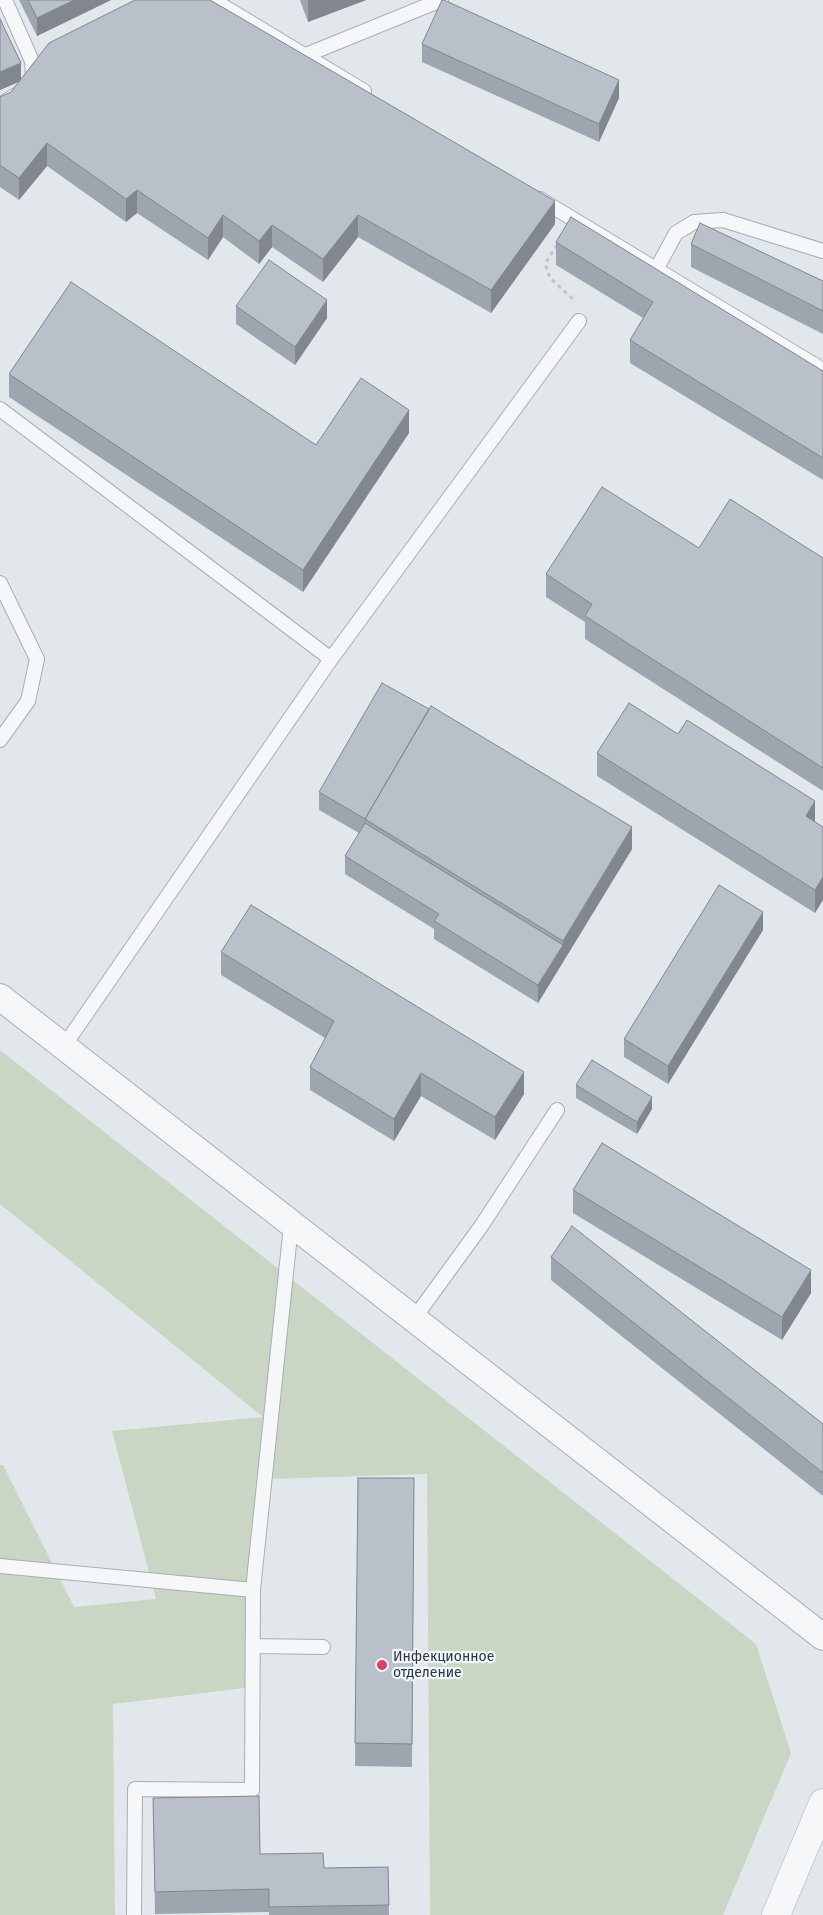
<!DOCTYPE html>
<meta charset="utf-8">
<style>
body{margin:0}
canvas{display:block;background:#e2e7eb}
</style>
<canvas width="823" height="1915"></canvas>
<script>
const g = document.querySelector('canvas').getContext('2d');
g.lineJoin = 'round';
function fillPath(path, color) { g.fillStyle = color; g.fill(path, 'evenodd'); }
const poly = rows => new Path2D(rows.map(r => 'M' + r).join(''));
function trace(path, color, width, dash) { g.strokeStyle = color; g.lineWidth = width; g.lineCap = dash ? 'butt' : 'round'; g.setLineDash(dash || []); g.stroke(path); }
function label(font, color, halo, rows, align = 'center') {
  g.font = font + ' "Fira Sans",sans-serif'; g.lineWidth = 4.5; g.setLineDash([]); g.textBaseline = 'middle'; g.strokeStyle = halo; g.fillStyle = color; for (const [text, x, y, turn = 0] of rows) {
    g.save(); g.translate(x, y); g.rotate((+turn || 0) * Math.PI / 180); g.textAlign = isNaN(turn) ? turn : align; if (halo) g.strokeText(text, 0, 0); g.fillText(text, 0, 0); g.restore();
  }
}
fillPath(poly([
 [0,1050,756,1644,791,1753,723,1915,430,1915,427,1474,269,1479,245,1688,113,1704,115,1915,0,1915,0,1465,3,1465,74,1607,156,1599,112,1431,263,1417,0,1204]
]), '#cad6c3');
const service = poly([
 [213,0,364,91],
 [306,55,441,0],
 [0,105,21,92,33,77,32,61,5,0],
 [540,199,823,370],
 [657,268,676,233,694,222,723,220,823,251],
 [0,409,331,659],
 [0,583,37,659,28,701,0,740],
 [64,1046,331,659,579,321],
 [413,1320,482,1225,557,1110],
 [0,1566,253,1590],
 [253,1646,323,1647],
 [134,1915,135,1789,252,1790,253,1590,291,1225]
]);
const minor = poly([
 [0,997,823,1637]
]);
const tertiary = poly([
 [776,1915,823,1803]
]);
trace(service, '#a7aeb6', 16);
trace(minor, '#a7aeb6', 28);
trace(tertiary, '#a7aeb6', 29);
trace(poly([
 [557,245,545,264,550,278,574,300]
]), '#c1c5ca', 3, [4, 4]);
trace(service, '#f6f7f9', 14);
trace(minor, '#f6f7f9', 26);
trace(tertiary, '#f6f7f9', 28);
fillPath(poly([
 [19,0,111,0,37,36],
 [300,0,366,0,308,22],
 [0,19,21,80,555,224,491,313,358,237,323,282,272,247,259,264,223,237,208,260,137,213,126,222,47,166,19,200,0,187,0,97,11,92,20,81,0,90],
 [422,44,619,98,599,142,422,62],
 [556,242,823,371,823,480,630,363,630,340,643,318,556,265],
 [691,244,823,281,823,334,691,267],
 [236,306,327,318,295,365,236,324],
 [9,374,316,445,409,433,303,592,9,397],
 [699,548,823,558,823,791,585,639,585,622,546,597,546,574],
 [678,734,823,827,823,900,815,913,597,776,597,753],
 [319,792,632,849,538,1003,434,939,434,929,345,874,345,856,359,833,319,810],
 [763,930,668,1084,624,1057,624,1039],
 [221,952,524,1094,495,1140,421,1096,394,1141,310,1090,310,1067,325,1038,221,975],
 [576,1085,652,1109,637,1134,576,1098],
 [573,1190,811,1293,782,1340,573,1213],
 [551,1257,823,1424,823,1496,551,1280],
 [358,1478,414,1478,412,1767,355,1766],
 [153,1798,260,1854,324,1868,388,1867,389,1915,269,1915,269,1912,155,1914]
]), '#9fa5ae');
fillPath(poly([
 [74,0,111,0,37,36,37,18],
 [308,0,366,0,308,22],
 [21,63,21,81,0,90,0,72],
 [619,80,619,98,599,142,599,124],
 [47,143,47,166,19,200,19,178],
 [137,190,137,213,126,222,126,199],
 [555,201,555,224,491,313,491,290],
 [223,215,223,237,208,260,208,238],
 [358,215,358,237,323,282,323,259],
 [272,225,272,247,259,264,259,241],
 [327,300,327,318,295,365,295,347],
 [409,410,409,433,303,592,303,570],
 [815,801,815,823,806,816],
 [632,827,632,849,538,1003,538,985,563,945,563,941],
 [823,877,823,900,815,913,815,890],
 [763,912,763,930,668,1084,668,1066],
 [524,1072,524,1094,495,1140,495,1117],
 [421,1073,421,1096,394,1141,394,1119],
 [652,1097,652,1109,637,1134,637,1122],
 [811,1270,811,1293,782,1340,782,1317]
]), '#82868d');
const building = poly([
 [28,0,74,0,37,18,28,0],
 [135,0,210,0,555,201,491,290,358,215,323,259,272,225,259,241,223,215,208,238,137,190,126,199,47,143,19,178,0,165,0,97,11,92,49,43,135,0],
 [442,0,444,0,619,80,599,124,422,44,442,0],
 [0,19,21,63,0,72,0,19],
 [571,217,823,371,823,458,630,340,653,302,556,242,571,217],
 [700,223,823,281,823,311,691,244,700,223],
 [269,260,327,300,295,347,236,306,269,260],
 [71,282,316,445,361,378,409,410,303,570,9,374,71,282],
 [602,487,699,548,730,499,823,558,823,768,585,616,592,604,546,574,602,487],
 [382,683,429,709,365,819,367,820,319,792,382,683],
 [629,703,678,734,687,720,815,801,806,816,823,827,823,877,815,890,597,753,629,703],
 [431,706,632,827,563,941,365,819,431,706],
 [365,823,563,945,538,985,434,921,439,914,345,856,365,823],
 [719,885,763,912,668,1066,624,1039,719,885],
 [251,905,524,1072,495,1117,421,1073,394,1119,310,1067,334,1021,221,952,251,905],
 [592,1060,652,1097,637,1122,576,1085,592,1060],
 [602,1143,811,1270,782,1317,573,1190,602,1143],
 [572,1226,823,1424,823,1473,551,1257,572,1226],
 [358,1478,414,1478,412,1744,355,1743,358,1478],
 [259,1796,260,1854,323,1853,324,1868,388,1867,389,1905,269,1907,269,1889,155,1892,153,1798,259,1796]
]);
fillPath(building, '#b9c0ca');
trace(building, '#82868d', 1);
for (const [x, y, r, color] of [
 [382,1665,6,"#d64266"]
]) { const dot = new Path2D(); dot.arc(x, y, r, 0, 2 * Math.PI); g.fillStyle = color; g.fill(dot); trace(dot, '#f2f6f8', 2); }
label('14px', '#293645', '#f2f6f8', [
 ["Инфекционное",393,1657],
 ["отделение",393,1673]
], 'left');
</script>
